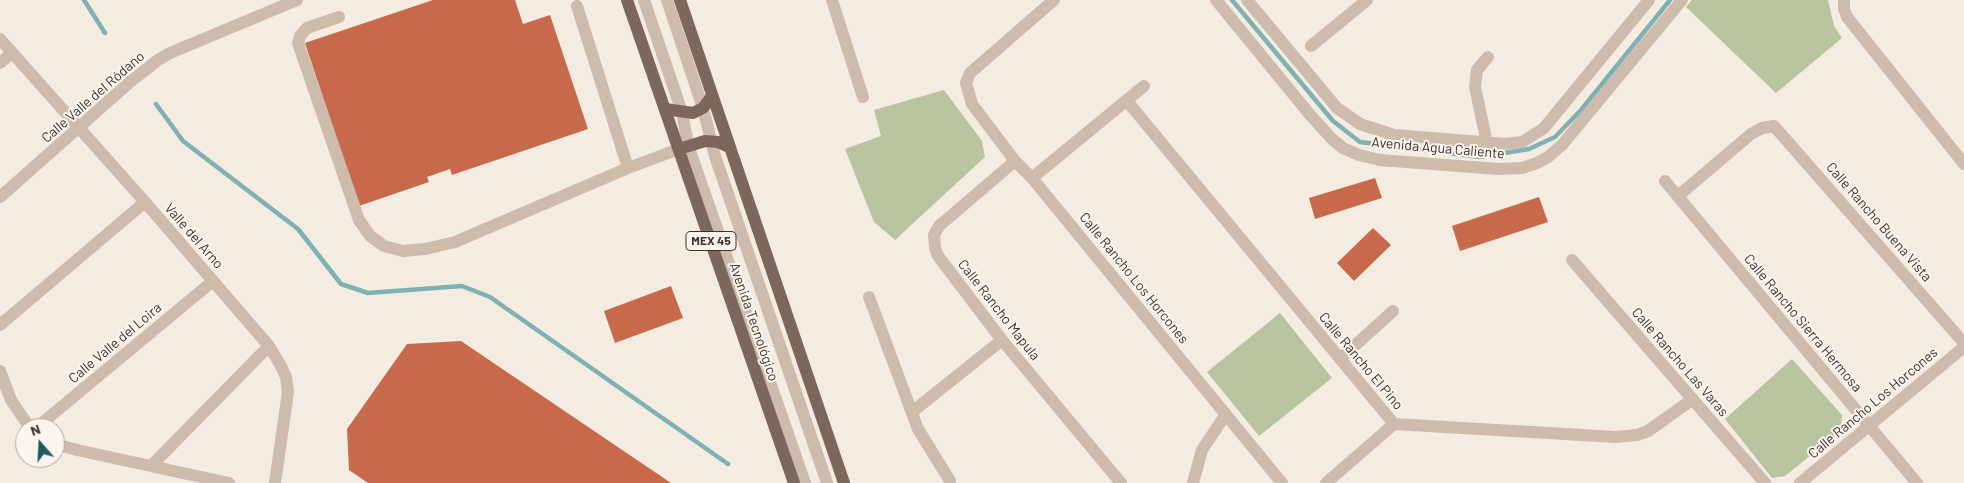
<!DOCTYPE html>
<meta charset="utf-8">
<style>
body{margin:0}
#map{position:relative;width:1964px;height:483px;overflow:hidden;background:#f4ebe1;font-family:Barlow,sans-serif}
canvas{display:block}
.north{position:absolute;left:15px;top:418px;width:50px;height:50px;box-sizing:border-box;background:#fbf5ee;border:1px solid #aea6a0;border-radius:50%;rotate:341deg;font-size:14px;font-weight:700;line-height:20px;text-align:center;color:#3b302b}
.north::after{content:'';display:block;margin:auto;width:18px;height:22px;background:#1f5a5e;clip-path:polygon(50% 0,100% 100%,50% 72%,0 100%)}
</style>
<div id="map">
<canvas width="1964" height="483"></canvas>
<div class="north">N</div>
</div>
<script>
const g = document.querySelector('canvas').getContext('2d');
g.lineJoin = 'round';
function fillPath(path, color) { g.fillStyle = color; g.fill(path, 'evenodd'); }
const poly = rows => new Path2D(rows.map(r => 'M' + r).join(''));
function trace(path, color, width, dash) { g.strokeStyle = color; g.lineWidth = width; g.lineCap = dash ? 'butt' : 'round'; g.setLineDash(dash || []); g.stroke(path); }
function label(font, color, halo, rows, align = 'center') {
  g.font = font + ' Barlow,sans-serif'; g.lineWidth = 4; g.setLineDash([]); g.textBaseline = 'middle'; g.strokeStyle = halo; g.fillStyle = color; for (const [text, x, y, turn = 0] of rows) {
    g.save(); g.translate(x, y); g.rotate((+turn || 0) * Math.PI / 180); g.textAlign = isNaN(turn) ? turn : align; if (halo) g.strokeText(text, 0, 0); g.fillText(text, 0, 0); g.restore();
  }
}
fillPath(poly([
 [1692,0,1828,0,1834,26,1842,38,1776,93,1686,7],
 [944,90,982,141,985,157,895,240,874,222,845,149,881,136,874,110],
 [1280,313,1332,378,1259,436,1207,372],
 [1792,359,1842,415,1841,431,1785,476,1772,478,1725,419]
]), '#b8c4a0');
trace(poly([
 [84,0,105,33],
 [1232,0,1333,121,1360,142,1480,157,1529,149,1555,137,1581,110,1670,0],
 [156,104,183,141,298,229,341,284,368,293,462,286,490,297,728,464]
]), '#7fb0b2', 4.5);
fillPath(poly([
 [433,0,515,0,523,24,550,15,588,129,452,175,450,169,427,177,429,182,359,206,305,43],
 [1375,178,1382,198,1315,219,1309,198],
 [1539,197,1548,222,1460,251,1452,226],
 [1373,228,1391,245,1354,281,1337,263],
 [671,286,683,318,615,343,604,311],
 [461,341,671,483,368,483,349,470,347,429,407,344]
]), '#c8694b');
trace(poly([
 [644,0,682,112,688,145,805,483],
 [667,0,703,108,715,156,827,483],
 [832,0,863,97],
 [1054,0,970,73,966,83,972,104,1015,161,1032,178,1282,483],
 [1216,0,1311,116,1332,139,1343,148,1359,155,1380,160,1498,169,1522,168,1537,163,1548,157,1562,145,1682,0],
 [1247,0,1337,108,1360,124,1394,135,1506,144,1522,142,1544,128,1649,0],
 [1844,0,1844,9,1847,17,1964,164],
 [577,6,628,168,679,149],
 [339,17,307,28,300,36,298,43,359,220,370,236,384,246,403,251,425,249,455,242,628,168],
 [0,39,145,202,269,346,281,366,286,377,288,392,275,483],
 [1311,46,1367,0],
 [0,63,12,53],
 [1127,101,1394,424,1616,437,1637,435,1648,431,1693,399],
 [1487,143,1475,87,1477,70,1488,57],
 [1015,161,939,226,934,235,935,248,938,256,1002,340,1121,483],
 [1032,178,1144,86],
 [1665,181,1917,483],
 [1678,196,1751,134,1762,128,1774,126,1964,343],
 [0,197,130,82,158,60,170,53,297,0],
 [1572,260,1765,483],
 [869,297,918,429,950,481],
 [0,325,145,202],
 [1340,359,1393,311],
 [0,371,11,400,30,428],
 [912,412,1002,340],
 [36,428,213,281],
 [55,444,77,450,229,483],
 [151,466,269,346],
 [1193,483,1202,450,1226,414],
 [1326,483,1394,424],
 [1800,483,1964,347]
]), '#cdbbac', 12);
trace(poly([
 [627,0,794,483],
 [680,0,844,483],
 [665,109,693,113,703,108,712,96],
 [679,149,705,141,718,142,729,147]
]), '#7d675c', 12);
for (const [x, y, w] of [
 [711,241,50]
]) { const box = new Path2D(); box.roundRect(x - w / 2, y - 9.5, w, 19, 4); g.fillStyle = '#fbf5ee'; g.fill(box); trace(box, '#3b302b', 1); }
label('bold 12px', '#3b302b', null, [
 ["MEX 45",711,241]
]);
label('14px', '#3b302b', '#fbf5ee', [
 ["Calle Valle del Ródano",93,97,-41],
 ["Avenida Agua Caliente",1438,148,5],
 ["Calle Rancho Buena Vista",1879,222,49],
 ["Valle del Arno",194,236,49],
 ["Calle Rancho Los Horcones",1134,278,51],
 ["Calle Rancho Mapula",999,310,52],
 ["Avenida Tecnológico",754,322,71],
 ["Calle Rancho Sierra Hermosa",1803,323,50],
 ["Calle Valle del Loira",115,343,-40],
 ["Calle Rancho El Pino",1361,361,50],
 ["Calle Rancho Las Varas",1680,362,49],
 ["Calle Rancho Los Horcones",1873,403,-40]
]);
</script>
